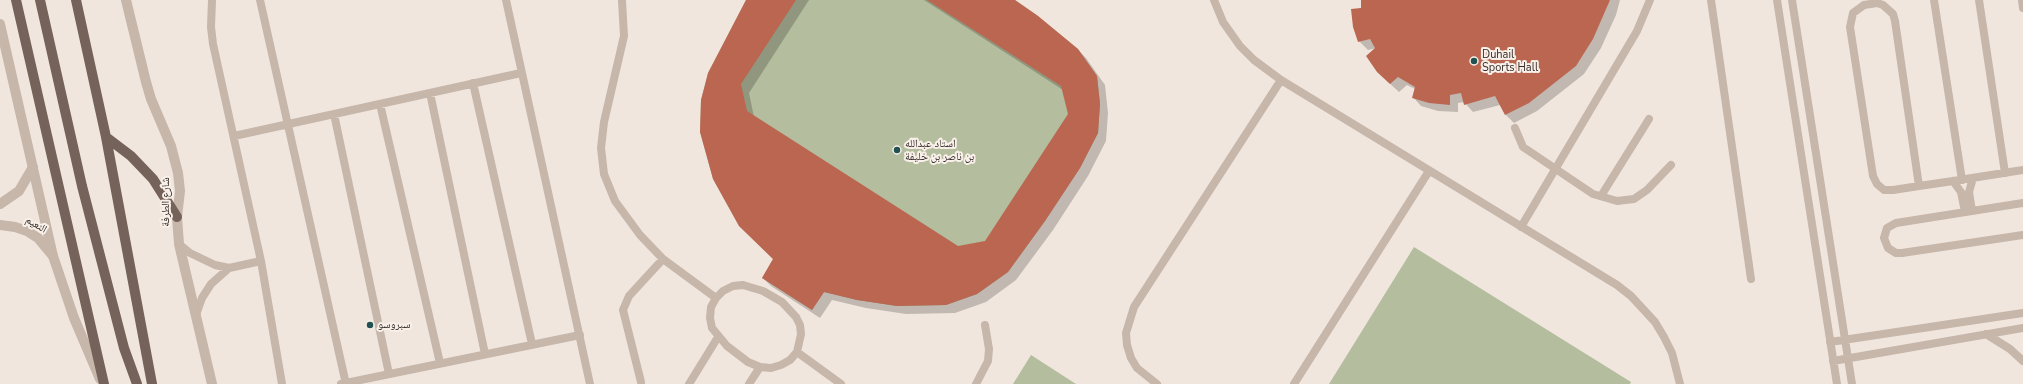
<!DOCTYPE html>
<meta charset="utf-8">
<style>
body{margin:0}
canvas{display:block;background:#f0e6dd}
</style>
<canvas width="2023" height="384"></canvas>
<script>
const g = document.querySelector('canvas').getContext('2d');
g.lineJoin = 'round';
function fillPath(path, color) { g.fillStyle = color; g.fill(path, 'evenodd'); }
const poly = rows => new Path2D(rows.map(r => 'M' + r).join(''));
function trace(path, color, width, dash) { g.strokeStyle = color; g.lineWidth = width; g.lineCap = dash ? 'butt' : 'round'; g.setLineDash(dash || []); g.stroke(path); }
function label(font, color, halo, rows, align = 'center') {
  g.font = font + ' "Nunito Sans","Noto Naskh Arabic",sans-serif'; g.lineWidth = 4; g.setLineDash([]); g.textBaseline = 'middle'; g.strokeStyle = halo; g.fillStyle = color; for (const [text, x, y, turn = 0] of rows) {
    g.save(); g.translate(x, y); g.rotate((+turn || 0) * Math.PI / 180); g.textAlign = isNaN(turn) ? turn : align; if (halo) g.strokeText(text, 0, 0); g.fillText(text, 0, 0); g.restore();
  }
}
fillPath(poly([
 [746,0,1015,0,1038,16,1078,49,1097,76,1100,104,1098,133,1080,168,1045,221,1008,272,977,294,946,305,897,306,857,300,824,292,812,310,762,278,773,259,739,226,713,179,700,132,701,100,708,73],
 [1414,247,1631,382,1630,384,1329,384],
 [1031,355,1076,384,1013,384]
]), '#b4bd9e');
fillPath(poly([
 [747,0,809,0,749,93,754,117,958,247,986,242,1069,114,1063,90,924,0,1013,0,1078,50,1086,58,1105,85,1108,113,1106,141,1088,176,1053,230,1016,280,986,302,955,313,906,314,866,308,832,300,820,318,771,286,763,278,775,259,709,73],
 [1362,0,1620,0,1616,15,1601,48,1584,74,1537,111,1514,123,1505,114,1500,105,1473,112,1464,102,1458,103,1458,112,1438,111,1421,106,1413,97,1415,89,1407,85,1399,92,1386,80,1377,48,1368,50,1359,41]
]), '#0003');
fillPath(poly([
 [746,0,796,0,741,84,747,111,958,246,985,241,1068,114,1061,86,927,0,1015,0,1038,16,1078,49,1097,76,1100,104,1098,133,1080,168,1045,221,1008,272,977,294,946,305,897,306,857,300,824,292,812,310,762,278,773,259,739,226,713,179,700,132,701,100,708,73],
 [1361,0,1610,0,1593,39,1576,66,1529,103,1505,115,1495,96,1464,105,1461,93,1450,95,1450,105,1429,103,1412,98,1415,87,1398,77,1390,84,1377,72,1366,56,1375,48,1370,39,1358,42,1353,27,1351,9,1361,8]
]), '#bb6650');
trace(poly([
 [212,0,211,27,213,44,261,261,282,384],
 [260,0,346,384],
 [506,0,590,384],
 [622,0,624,36,604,122,601,148,604,174,615,201,640,235,663,259,716,298],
 [1214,0,1223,22,1240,46,1254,60,1281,80,1617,285,1631,296,1655,322,1664,337,1672,353,1680,384],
 [1711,0,1751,279],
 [1777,0,1837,384],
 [1792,0,1852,384],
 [1934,0,1962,180],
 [1979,0,2005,173],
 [2022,0,2023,8],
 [473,83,532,344],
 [430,93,485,354],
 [380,104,440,363],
 [334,114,389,374],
 [1515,128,1523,147,1593,194,1617,201,1634,199,1647,190,1671,165],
 [234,136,521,73],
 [1953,181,1961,192,1965,212],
 [1919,186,1895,21,1893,14,1883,5,1877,3,1864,5,1853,13,1850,27,1873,176,1877,184,1884,190,1893,190,1919,186,1953,181,2023,170],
 [1601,196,1649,119],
 [2023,203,1896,223,1887,228,1884,238,1888,248,1896,253,1902,253,2023,235],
 [1972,211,1969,192,1973,178],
 [1521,227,1637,31,1650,0],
 [179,244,190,253,215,265,229,268,261,261],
 [743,285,763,291,782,302,796,317,800,325,801,334,797,352,790,360,781,365,771,368,760,367,748,362,727,346,712,328,710,318,711,307,716,298,723,291,733,286,743,285],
 [196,315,202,298,211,284,229,268],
 [1986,334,2010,349,2023,361],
 [1830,342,2023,313],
 [797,352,841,384],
 [1833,361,2023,328],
 [641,382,623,310,629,296,663,259],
 [341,384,580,335],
 [689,384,718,337],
 [749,384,760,367],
 [976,384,988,361,989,349,985,325],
 [1157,384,1137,368,1131,358,1127,345,1126,333,1134,307,1281,80],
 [1294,384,1429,171]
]), '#c7b6aa', 8);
trace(poly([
 [126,0,146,82,151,99,171,146,178,173,180,191,177,217,179,244,212,384],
 [0,24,53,256,74,318,100,379]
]), '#c7b6aa', 10);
trace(poly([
 [0,204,19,191,33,167],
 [0,225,15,227,27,231,38,238,53,256]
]), '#c7b6aa', 10);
trace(poly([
 [16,0,104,384],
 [40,0,82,186,124,348,137,384],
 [76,0,106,137,152,384],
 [106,137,131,156,153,179,177,217]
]), '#75635b', 10);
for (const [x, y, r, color] of [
 [1474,61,4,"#225152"],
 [897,150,4,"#225152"],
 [370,325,4,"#225152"]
]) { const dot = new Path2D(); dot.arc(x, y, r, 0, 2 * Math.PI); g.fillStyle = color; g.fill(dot); trace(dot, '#f8f0e9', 1.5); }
label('11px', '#352c29', '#f8f0e9', [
 ["Duhail",1482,55],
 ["Sports Hall",1482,68],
 ["استاد عبدالله",905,144],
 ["بن ناصر بن خليفة",905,157],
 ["سبروسو",378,325]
], 'left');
label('11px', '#352c29', '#f8f0e9', [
 ["شارع الطرفة",166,202,-90],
 ["النعيم",36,225,31]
]);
</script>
